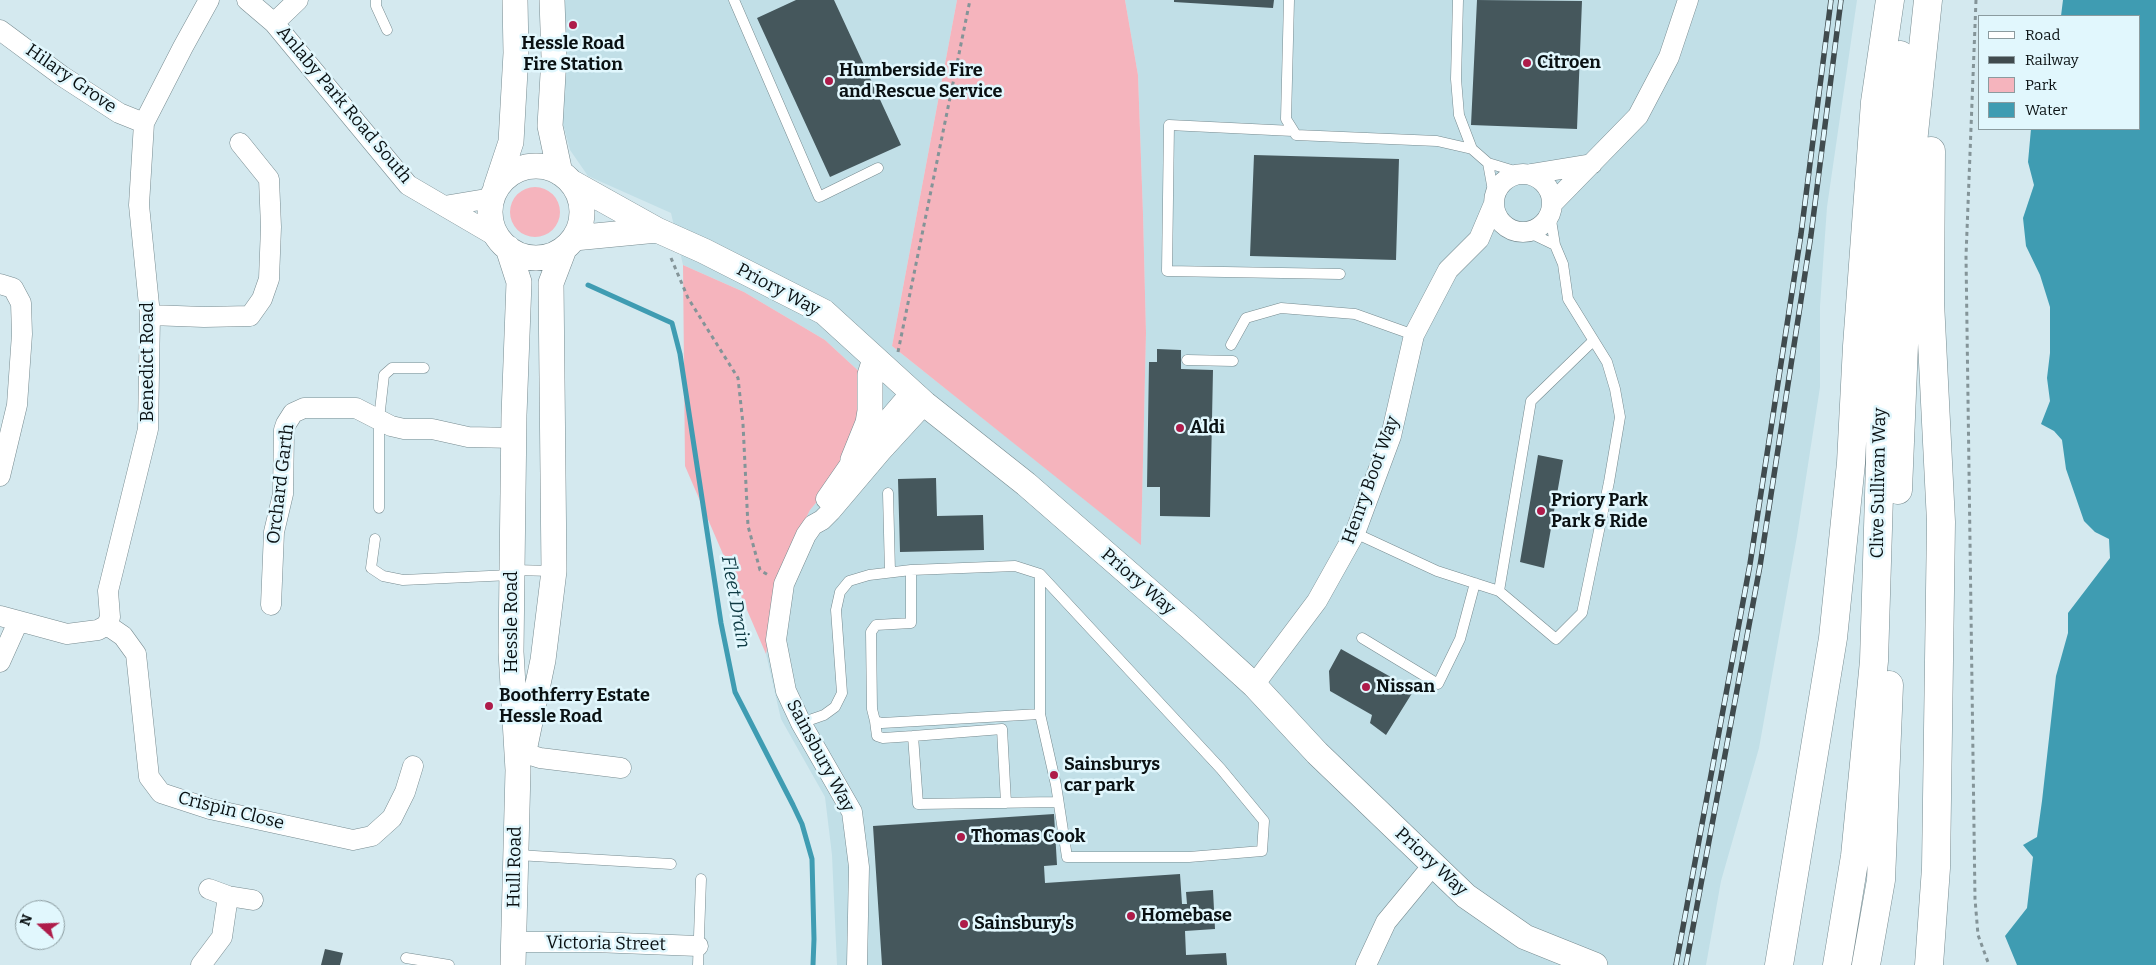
<!DOCTYPE html>
<style>
body{margin:0}
#map{position:relative;width:2156px;height:965px;overflow:hidden;background:#d4e9ef;font-family:Bitter,serif}
canvas{display:block}
.legend{position:absolute;left:1978px;top:15px;width:162px;height:115px;box-sizing:border-box;background:#e1f7fd;border:1px solid #8b9b9f;margin:0;padding:6px 9px;list-style:none;font-size:15px;color:#0a1113}
.legend li{display:flex;align-items:center;gap:10px;height:25px}
.legend b{width:25px;border:1px solid #8b9b9f}
.north{position:absolute;left:15px;top:900px;width:50px;height:50px;box-sizing:border-box;background:#e1f7fd;border:1px solid #8b9b9f;border-radius:50%;rotate:290deg;font-size:14px;font-weight:700;line-height:20px;text-align:center;color:#0a1113}
.north::after{content:'';display:block;margin:auto;width:18px;height:22px;background:#ae1c4a;clip-path:polygon(50% 0,100% 100%,50% 72%,0 100%)}
</style>
<div id="map">
<canvas width="2156" height="965"></canvas>
<ul class="legend">
<li><b style="height:6px;background:#fff"></b>Road</li>
<li><b style="height:6px;background:#404b4e"></b>Railway</li>
<li><b style="height:14px;background:#f5b4bd"></b>Park</li>
<li><b style="height:14px;background:#3f9cb2"></b>Water</li>
</ul>
<div class="north">N</div>
</div>
<script>
const g = document.querySelector('canvas').getContext('2d');
g.lineJoin = 'round';
function fillPath(path, color) { g.fillStyle = color; g.fill(path, 'evenodd'); }
const poly = rows => new Path2D(rows.map(r => 'M' + r).join(''));
function trace(path, color, width, dash) { g.strokeStyle = color; g.lineWidth = width; g.lineCap = dash ? 'butt' : 'round'; g.setLineDash(dash || []); g.stroke(path); }
function label(font, color, halo, rows, align = 'center') {
  g.font = font + ' Bitter,serif'; g.lineWidth = 5; g.setLineDash([]); g.textBaseline = 'middle'; g.strokeStyle = halo; g.fillStyle = color; for (const [text, x, y, turn = 0] of rows) {
    g.save(); g.translate(x, y); g.rotate((+turn || 0) * Math.PI / 180); g.textAlign = isNaN(turn) ? turn : align; if (halo) g.strokeText(text, 0, 0); g.fillText(text, 0, 0); g.restore();
  }
}
fillPath(poly([
 [562,0,957,0,892,346,1141,544,1146,333,1143,214,1138,75,1125,0,1857,0,1827,207,1820,306,1820,387,1797,536,1759,748,1721,881,1706,965,837,965,832,855,825,797,781,719,766,654,783,564,810,510,881,425,877,388,825,340,744,292,683,265,671,213,588,176,570,150,562,120]
]), '#c1dfe7');
fillPath(poly([
 [957,0,1125,0,1138,75,1143,214,1146,333,1141,545,892,346],
 '510 212a25 25 0 1 1 50 0a25 25 0 1 1-50 0Z',
 [683,265,744,292,825,340,877,388,881,425,810,510,783,564,766,654,685,466]
]), '#f5b4bd');
fillPath(poly([
 [2063,0,2156,0,2156,965,2017,965,2005,936,2027,908,2033,857,2023,845,2037,837,2042,801,2056,676,2068,633,2068,613,2110,558,2109,539,2095,532,2084,521,2066,469,2062,440,2054,431,2041,424,2050,401,2047,378,2050,353,2050,307,2040,275,2026,246,2023,218,2034,185,2028,162,2031,129,2140,129,2140,16,2061,16]
]), '#3f9cb2');
trace(poly([
 [588,285,672,323,680,354,721,623,735,692,793,805,802,824,812,859,814,939,813,965]
]), '#3f9cb2', 5);
fillPath(poly([
 [796,0,834,0,901,145,830,177,757,18],
 [1174,0,1274,0,1273,8,1174,2],
 [1477,0,1582,1,1577,129,1471,125],
 [1254,155,1399,159,1396,260,1250,256],
 [1157,349,1181,350,1181,369,1213,370,1210,517,1160,516,1160,487,1147,487,1149,362,1157,362],
 [1538,455,1563,460,1544,568,1520,562],
 [936,478,937,516,983,515,984,550,900,552,898,479],
 [1341,649,1414,690,1386,735,1370,723,1372,715,1330,691,1329,671],
 [1054,814,1057,865,1044,866,1045,883,1180,874,1182,904,1187,904,1186,892,1213,890,1215,929,1185,931,1186,955,1226,953,1227,965,882,965,873,826],
 [325,949,343,953,340,965,321,965]
]), '#45575c');
const service = poly([
 [376,0,376,6,387,30],
 [734,0,819,197,878,168],
 [1289,0,1286,119,1296,135,1437,141,1472,149],
 [1458,0,1456,79,1459,115,1472,149,1488,163,1521,173],
 [1293,131,1169,125,1167,271,1340,274],
 [1488,163,1494,196],
 [1528,232,1555,245],
 [1231,345,1246,318,1281,308,1355,314,1414,335],
 [1187,360,1233,361],
 [888,493,890,572],
 [379,508,379,419,384,375,392,368,424,368],
 [1355,533,1437,571,1499,591,1556,639,1582,613,1609,482,1620,417,1615,389,1607,362,1568,299,1563,264,1555,245,1550,214],
 [375,539,371,568,383,576,403,580,511,575],
 [513,570,553,571],
 [1040,574,1040,714],
 [1499,591,1531,401,1593,341],
 [1362,638,1438,684,1460,639,1475,583],
 [875,721,877,736,883,738,913,736,918,804,1058,802],
 [801,723,824,715,835,707,842,693,836,610,840,592,849,581,869,575,911,570,1015,566,1040,574,1221,769,1264,821,1262,851,1189,857,1067,857,1056,785,1040,714,882,723,875,721,872,709,871,632,876,625,911,623,911,570],
 [913,736,1002,729,1006,803],
 [517,855,671,864],
 [406,958,449,965],
 [698,965,701,879]
]);
const minor = poly([
 [247,0,274,23,408,185,497,237],
 [274,23,298,0],
 [0,30,62,76,119,113,144,123],
 '1494 203a29 29 0 1 1 58 0a29 29 0 1 1-58 0Z',
 [1531,174,1592,164],
 [1552,204,1638,116,1669,57,1688,0],
 [444,206,492,198],
 [0,284,13,288,21,303,22,334,17,405,0,476],
 [150,315,204,317,250,316,262,299,269,279,271,227,269,179,240,143],
 [826,499,853,460,912,391],
 [271,605,274,532,283,494,284,430,286,424,293,413,304,408,356,408,391,426,404,429,432,429,468,437,514,438],
 [0,616,67,634,98,630,107,625,110,617,108,591,148,429,150,315,139,205,144,123,183,47,209,0],
 [107,625,123,636,136,654,149,777,161,793,210,809,353,840,372,836,392,818,405,792,413,766],
 [0,662,18,622],
 [1254,685,1317,601,1355,533,1391,436,1414,335,1448,270,1479,239,1493,206],
 [524,753,540,758,621,768],
 [209,889,228,896,253,900],
 [514,942,594,942,698,946],
 [201,965,222,937,228,896],
 [857,965,859,867,852,812,801,723,786,691,776,640,784,584,806,535,813,525,822,520,831,511,881,452,925,404],
 [1366,965,1386,922,1433,865]
]);
const tertiary = poly([
 [552,0,554,57,550,126,560,173],
 '490 212a46 46 0 1 1 92 0a46 46 0 1 1-92 0Z',
 [571,182,657,230,704,251,824,312,925,404,1026,484,1189,626,1254,685,1317,753,1466,896,1525,937,1595,965],
 [496,187,511,142,516,53,515,0],
 [574,238,657,230],
 [508,248,519,282,514,415,512,570,511,652,518,770,513,965],
 [853,460,868,423,870,411,870,375,875,359],
 [525,746,543,660,554,571,551,283,564,249]
]);
const trunk = poly([
 [1898,490,1912,152,1928,0],
 [1779,965,1833,638,1851,463,1857,346,1875,102,1890,0],
 [1837,965,1855,856,1874,661,1880,462,1881,315,1900,55],
 [1866,965,1881,880,1889,685],
 [1929,965,1936,868,1941,522,1930,302,1931,151]
]);
trace(service, '#778b90', 11);
trace(minor, '#778b90', 21);
trace(tertiary, '#778b90', 26);
trace(trunk, '#778b90', 29);
trace(poly([
 [1976,0,1966,256,1975,899,1978,935,1989,965],
 [671,258,688,298,738,378,743,424,748,526,760,570,768,575],
 [898,352,970,0]
]), '#849498', 3, [4, 4]);
trace(service, '#fff', 10);
trace(minor, '#fff', 20);
trace(tertiary, '#fff', 25);
trace(trunk, '#fff', 28);
const rail = poly([
 [1676,965,1750,564,1801,234,1831,0],
 [1686,965,1760,566,1811,235,1841,0]
]);
trace(rail, '#404b4e', 5.5);
trace(rail, '#e1f7fd', 4, [11]);
for (const [x, y, r, color] of [
 [573,25,5,"#ae1c4a"],
 [1527,63,5,"#ae1c4a"],
 [829,81,5,"#ae1c4a"],
 [1180,428,5,"#ae1c4a"],
 [1541,511,5,"#ae1c4a"],
 [1366,687,5,"#ae1c4a"],
 [489,706,5,"#ae1c4a"],
 [1054,775,5,"#ae1c4a"],
 [961,837,5,"#ae1c4a"],
 [1131,916,5,"#ae1c4a"],
 [964,924,5,"#ae1c4a"]
]) { const dot = new Path2D(); dot.arc(x, y, r, 0, 2 * Math.PI); g.fillStyle = color; g.fill(dot); trace(dot, '#e1f7fd', 2); }
label('bold 18px', '#0a1113', '#e1f7fd', [
 ["Hessle Road",573,44,"center"],
 ["Fire Station",573,65,"center"],
 ["Citroen",1537,63],
 ["Humberside Fire",839,71],
 ["and Rescue Service",839,92],
 ["Aldi",1190,428],
 ["Priory Park",1551,501],
 ["Park & Ride",1551,522],
 ["Nissan",1376,687],
 ["Boothferry Estate",499,696],
 ["Hessle Road",499,717],
 ["Sainsburys",1064,765],
 ["car park",1064,786],
 ["Thomas Cook",971,837],
 ["Homebase",1141,916],
 ["Sainsbury's",974,924]
], 'left');
label('18px', '#0a1113', '#e1f7fd', [
 ["Hilary Grove",71,79,35],
 ["Anlaby Park Road South",344,105,50],
 ["Priory Way",778,290,28],
 ["Benedict Road",148,362,-90],
 ["Henry Boot Way",1371,480,-70],
 ["Clive Sullivan Way",1879,483,-89],
 ["Orchard Garth",281,484,-83],
 ["Priory Way",1138,582,41],
 ["Hessle Road",512,622,-90],
 ["Sainsbury Way",820,756,62],
 ["Crispin Close",231,811,14],
 ["Priory Way",1431,862,43],
 ["Hull Road",515,867,-89],
 ["Victoria Street",606,944,1]
]);
label('italic 19px', '#0e3a43', '#e1f7fd', [
 ["Fleet Drain",735,602,80]
]);
</script>
